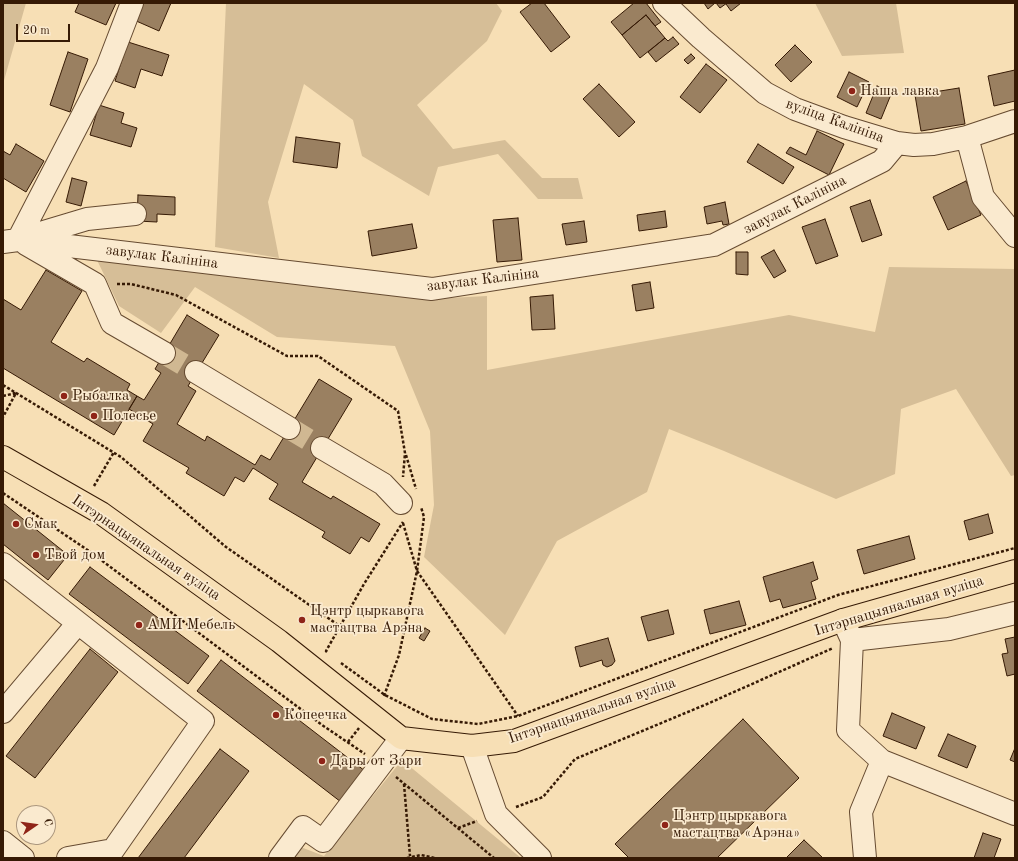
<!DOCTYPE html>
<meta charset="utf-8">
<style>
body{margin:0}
#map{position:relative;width:1018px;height:861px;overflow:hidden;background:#f7dfb5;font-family:"Old Standard TT",serif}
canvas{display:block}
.frame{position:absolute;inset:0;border:4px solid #361a05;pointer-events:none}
.north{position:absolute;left:16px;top:805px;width:40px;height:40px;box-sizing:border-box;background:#faeacf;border:1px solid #ac977e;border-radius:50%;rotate:77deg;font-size:11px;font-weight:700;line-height:16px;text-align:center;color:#361a05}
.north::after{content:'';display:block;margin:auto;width:14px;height:18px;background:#8f2418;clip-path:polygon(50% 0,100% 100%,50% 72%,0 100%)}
.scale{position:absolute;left:16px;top:24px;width:54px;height:18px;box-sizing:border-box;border:2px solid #361a05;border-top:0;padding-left:5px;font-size:12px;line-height:14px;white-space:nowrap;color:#361a05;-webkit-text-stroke:3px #faeacf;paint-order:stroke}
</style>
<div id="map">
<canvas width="1018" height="861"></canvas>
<div class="frame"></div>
<div class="north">С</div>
<div class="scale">20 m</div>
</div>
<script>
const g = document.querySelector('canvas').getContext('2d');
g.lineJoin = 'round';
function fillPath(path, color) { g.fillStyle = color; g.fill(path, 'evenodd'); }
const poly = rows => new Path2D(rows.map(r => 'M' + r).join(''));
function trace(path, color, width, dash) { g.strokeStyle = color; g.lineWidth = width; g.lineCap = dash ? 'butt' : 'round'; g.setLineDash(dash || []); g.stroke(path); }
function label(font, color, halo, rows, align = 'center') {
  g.font = font + ' "Old Standard TT",serif'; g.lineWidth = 3.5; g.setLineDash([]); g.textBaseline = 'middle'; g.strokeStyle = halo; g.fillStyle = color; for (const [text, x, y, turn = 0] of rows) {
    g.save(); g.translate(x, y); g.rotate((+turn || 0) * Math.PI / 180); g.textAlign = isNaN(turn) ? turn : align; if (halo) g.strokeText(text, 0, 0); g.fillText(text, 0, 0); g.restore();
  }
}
fillPath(poly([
 [3,3,26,3,3,84],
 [226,3,496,3,502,11,487,41,417,105,453,149,505,140,542,178,578,178,583,199,538,199,498,154,438,167,429,196,362,156,353,120,304,84,268,202,279,258,215,247],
 [815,3,896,3,904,53,842,56],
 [97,260,428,299,487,296,487,370,789,315,875,332,889,267,1015,269,1015,475,1011,476,956,389,901,409,895,474,836,499,724,451,669,429,647,492,557,541,505,635,424,557,434,505,430,431,395,346,277,337,195,287,161,333,119,306],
 [402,760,521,858,289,858,298,846,324,856]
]), '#d6be97');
const building = poly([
 [79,3,116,3,106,25,75,12,79,3],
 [141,3,171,3,159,31,134,20,141,3],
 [532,3,544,3,570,37,551,52,520,12,532,3],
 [634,3,646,3,661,22,655,26,646,15,622,35,611,22,634,3],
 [704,3,715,3,708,9,704,3],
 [716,3,727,3,720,8,716,3],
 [727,3,741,3,731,11,726,4,727,3],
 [646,15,665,38,640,58,622,35,646,15],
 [673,37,679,44,656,62,648,52,665,38,668,41,673,37],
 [128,42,169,55,162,76,141,69,135,88,115,81,128,42],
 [795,45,812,62,791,82,775,65,795,45],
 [68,52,88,59,70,112,50,105,68,52],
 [691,54,695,58,688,64,684,60,691,54],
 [706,64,727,80,700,113,680,97,706,64],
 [1015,70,1015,101,994,106,988,76,1015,70],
 [849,72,869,82,857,107,837,97,849,72],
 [599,84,635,122,619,137,583,99,599,84],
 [877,86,892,92,881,119,866,113,877,86],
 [959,88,965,124,921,131,915,95,959,88],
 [99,105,124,113,121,123,137,128,131,147,90,135,99,105],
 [817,131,844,144,829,175,786,153,790,147,806,155,817,131],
 [296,137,340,143,337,168,293,162,296,137],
 [16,144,44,161,26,192,3,178,3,151,10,155,16,144],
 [758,144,794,167,783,184,747,162,758,144],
 [72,178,87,182,81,206,66,202,72,178],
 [966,181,981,215,948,230,933,197,966,181],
 [138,195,175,197,175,215,157,214,157,222,137,221,138,195],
 [870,200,882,235,862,242,850,207,870,200],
 [725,202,729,224,723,225,722,221,707,224,704,207,725,202],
 [665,211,667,227,639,231,637,215,665,211],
 [518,218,522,260,497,262,493,220,518,218],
 [825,219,838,256,816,264,802,227,825,219],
 [584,221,587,242,566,245,562,224,584,221],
 [412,224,417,248,372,256,368,231,412,224],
 [774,250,786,271,774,278,761,257,774,250],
 [736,252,748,252,748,275,736,274,736,252],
 [46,270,82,291,51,342,84,362,87,358,130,384,127,390,137,396,114,435,3,368,3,299,21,310,46,270],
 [650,282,654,308,636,311,632,285,650,282],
 [553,295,555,329,532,330,530,297,553,295],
 [187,315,219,335,188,386,196,391,177,424,205,441,207,436,255,465,261,455,270,460,319,379,352,399,302,482,331,499,333,496,380,524,369,542,361,537,350,554,322,537,325,532,269,499,278,484,253,468,244,482,235,477,224,496,186,473,189,468,143,441,153,424,129,409,137,396,144,400,161,373,155,369,187,315],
 [3,503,68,555,48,580,3,544,3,503],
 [988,514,993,533,969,540,964,521,988,514],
 [909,536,915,559,864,574,857,550,909,536],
 [813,562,818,579,811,582,816,599,783,608,780,599,770,602,763,577,813,562],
 [90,567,209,656,188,684,69,594,90,567],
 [739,601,746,625,710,634,704,610,739,601],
 [668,610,674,634,648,641,641,617,668,610],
 [425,628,430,631,424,641,419,638,425,628],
 [1015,637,1015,674,1007,676,1002,654,1008,653,1005,639,1015,637],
 [608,638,615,661,612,665,607,667,603,665,602,660,580,667,575,647,608,638],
 [90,649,118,672,35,778,6,756,90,649],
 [221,660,365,771,341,802,197,691,221,660],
 [892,713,925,727,916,749,883,736,892,713],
 [743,719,799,778,717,858,629,858,615,844,743,719],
 [948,734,976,746,967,768,938,756,948,734],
 [1015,748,1015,762,1010,760,1015,748],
 [220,749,249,771,184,858,138,858,220,749],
 [983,833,1001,839,994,858,974,858,983,833],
 [804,840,823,858,786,858,804,840]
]);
fillPath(building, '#9a8061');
trace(building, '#361a05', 1);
trace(poly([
 [164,353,196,372],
 [289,428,322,448]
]), '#d0b892', 22, [22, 11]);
const minor = poly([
 [664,3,701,38,765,93,795,109,844,127,897,143,914,145,933,144,967,137,1015,121],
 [967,137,983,197,1015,236],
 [27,237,87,219,135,214],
 [18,240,107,68,132,3],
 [3,242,18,240,432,289,714,245,882,161,897,143],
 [26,244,95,284,112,323,164,353],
 [196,372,289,428],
 [322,448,383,484,401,503],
 [3,564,203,721,113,850,68,858],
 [843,620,852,640,848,730,882,761,1015,814],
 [852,640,949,629,1015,613],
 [3,712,78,623],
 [472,746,496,814,540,858],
 [3,842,23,858],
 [280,858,303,827,323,841,401,738],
 [865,858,861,812,882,761]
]);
const major = poly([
 [3,457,101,513,279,641,401,738,472,746,514,741,843,620,1015,571]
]);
trace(minor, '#664b31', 24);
trace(major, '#361a05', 24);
trace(poly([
 [117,284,131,284,176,295,287,356,318,356,398,411,405,453,403,477],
 [3,385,121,457,226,547,341,627],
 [3,396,16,393,3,417],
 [406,455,416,489],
 [94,486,114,452],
 [3,493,89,551,322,725,365,754],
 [403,523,417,571,518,716],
 [327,652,326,651,364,584,403,522],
 [341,663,385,695,432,719,478,724,518,716,838,595,1015,548],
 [384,696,399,655,417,571,424,517,421,507],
 [348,742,359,728],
 [396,777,494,858],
 [404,784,410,856],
 [516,807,543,797,575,759,707,704,833,648],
 [458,828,477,821],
 [407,858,421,855,435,858]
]), '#361a05', 2.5, [3, 2]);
trace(minor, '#faeacf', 22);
trace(major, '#f7dfb5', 22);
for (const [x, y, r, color] of [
 [852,91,4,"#8f2418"],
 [64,396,4,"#8f2418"],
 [94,416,4,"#8f2418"],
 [16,524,4,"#8f2418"],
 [36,555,4,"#8f2418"],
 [302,620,4,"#8f2418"],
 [139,625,4,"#8f2418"],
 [276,715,4,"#8f2418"],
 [322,761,4,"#8f2418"],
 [665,825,4,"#8f2418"]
]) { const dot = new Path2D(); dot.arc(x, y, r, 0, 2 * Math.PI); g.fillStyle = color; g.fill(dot); trace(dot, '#faeacf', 1.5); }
label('15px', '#361a05', '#faeacf', [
 ["Наша лавка",860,91],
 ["Рыбалка",72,396],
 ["Полесье",102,416],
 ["Смак",24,524],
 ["Твой дом",44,555],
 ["Цэнтр цыркавога",310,611],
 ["мастацтва Арэна",310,628],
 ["АМИ Мебель",147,625],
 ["Копеечка",284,715],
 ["Дары от Зари",330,761],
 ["Цэнтр цыркавога",673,816],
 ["мастацтва «Арэна»",673,833]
], 'left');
label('15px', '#361a05', '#faeacf', [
 ["вуліца Калініна",835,121,20],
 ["завулак Калініна",795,205,-27],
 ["завулак Калініна",162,257,7],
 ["завулак Калініна",483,280,-7],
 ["Інтэрнацыянальная вуліца",146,548,34],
 ["Інтэрнацыянальная вуліца",899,606,-17],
 ["Інтэрнацыянальная вуліца",592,711,-19]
]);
</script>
